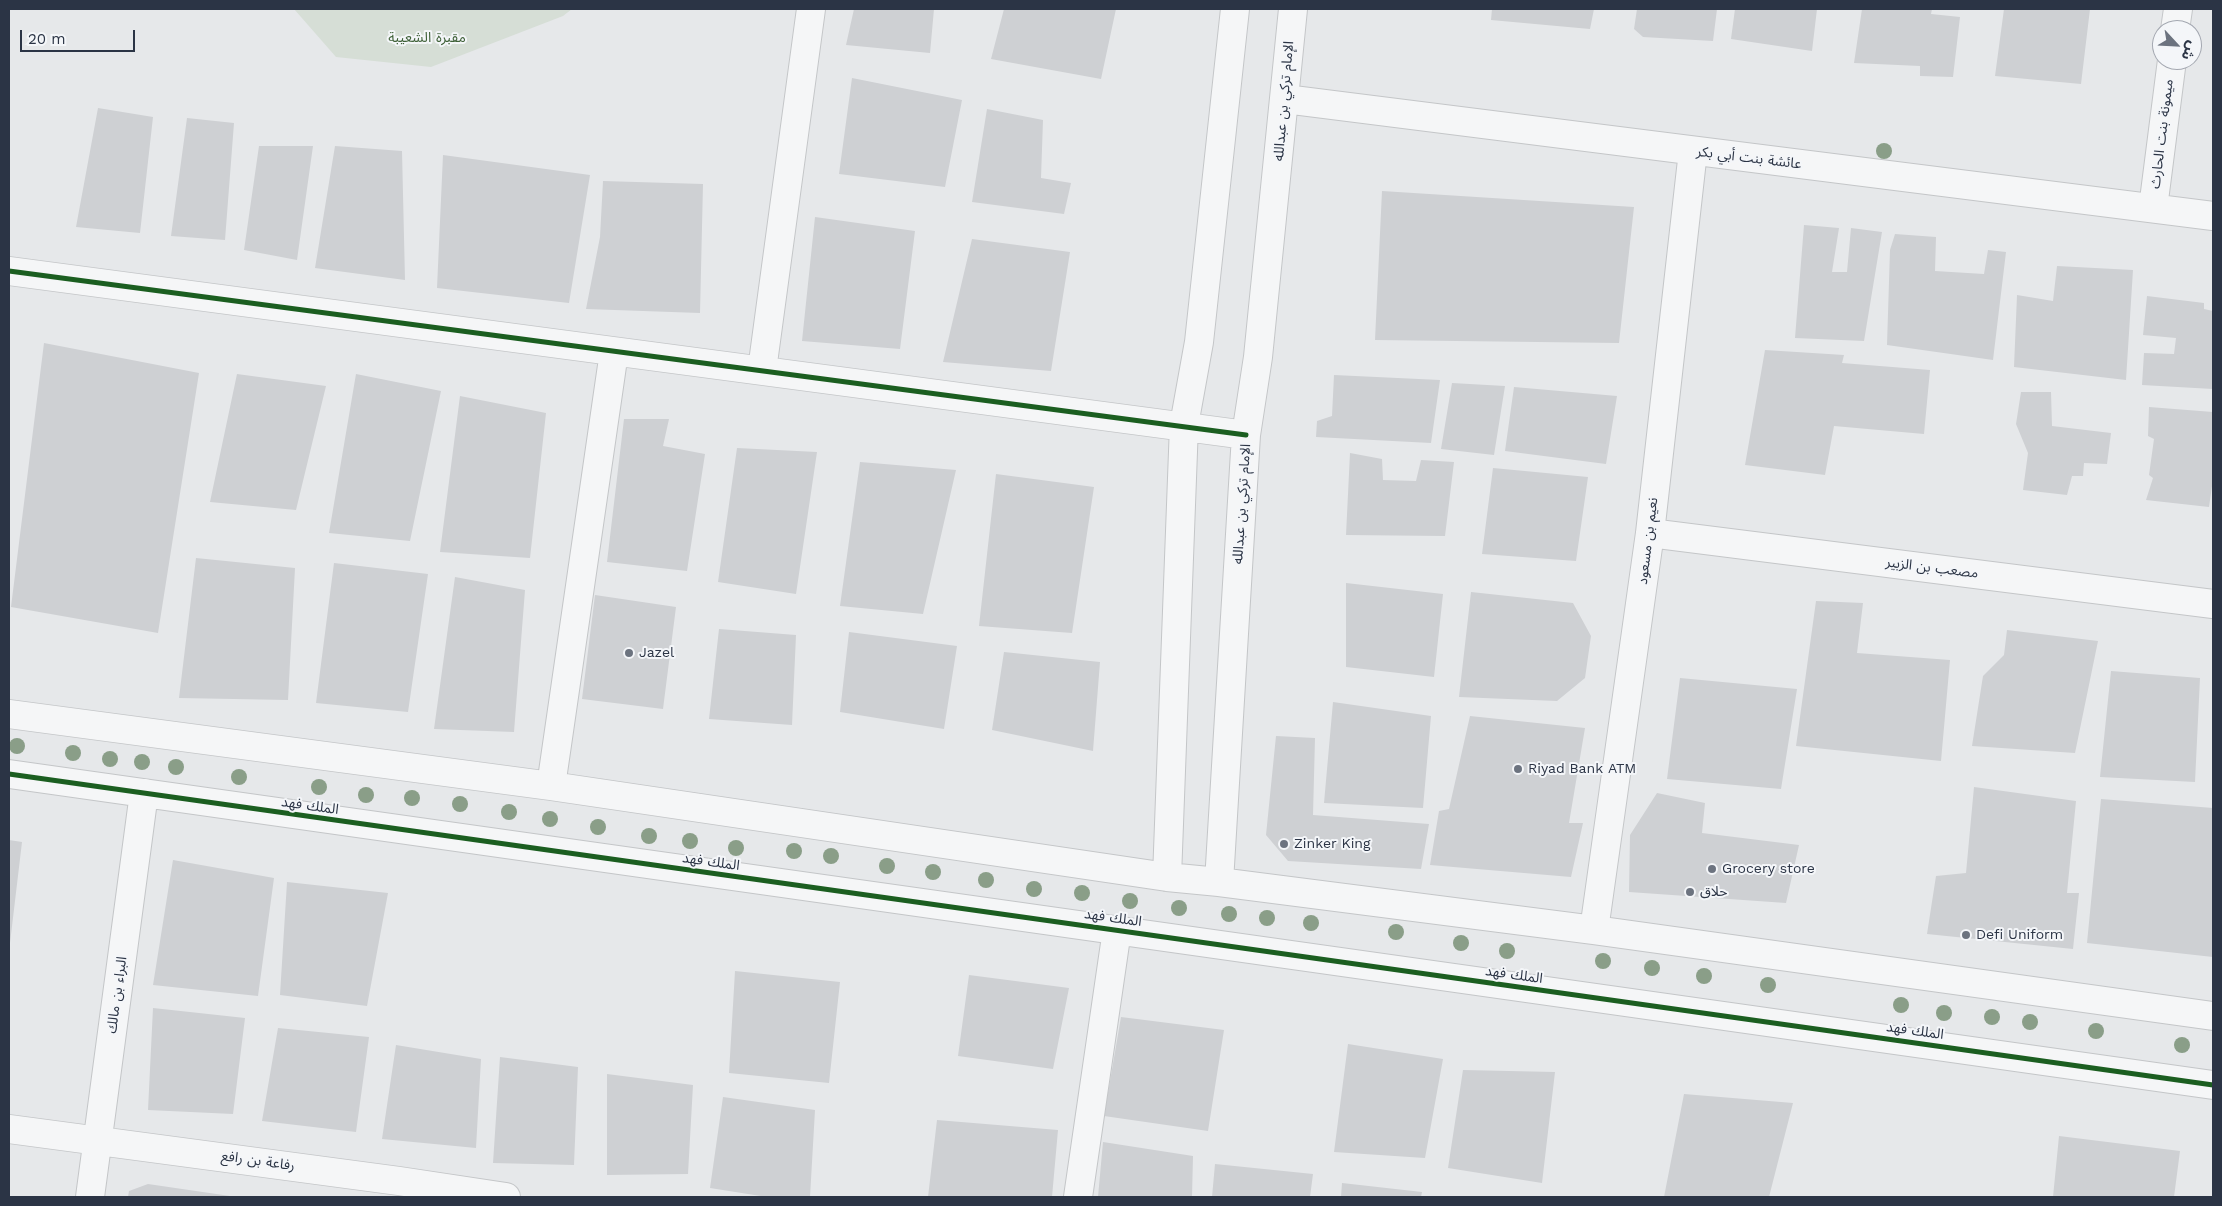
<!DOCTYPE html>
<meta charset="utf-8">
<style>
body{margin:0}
#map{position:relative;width:2222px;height:1206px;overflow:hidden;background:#e6e8ea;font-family:"Work Sans","Noto Sans Arabic",sans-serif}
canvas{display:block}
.frame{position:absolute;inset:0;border:10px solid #2b3445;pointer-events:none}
.north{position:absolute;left:2152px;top:20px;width:50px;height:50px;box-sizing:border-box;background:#f4f6f9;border:1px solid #a4a8b1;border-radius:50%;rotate:115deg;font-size:14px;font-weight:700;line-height:20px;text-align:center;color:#2b3445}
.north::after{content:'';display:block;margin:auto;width:18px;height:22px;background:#6c737f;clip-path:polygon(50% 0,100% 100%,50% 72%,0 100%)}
.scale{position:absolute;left:20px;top:30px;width:115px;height:22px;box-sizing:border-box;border:2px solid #2b3445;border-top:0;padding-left:6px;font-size:15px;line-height:18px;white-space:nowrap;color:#2b3445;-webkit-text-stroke:4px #f4f6f9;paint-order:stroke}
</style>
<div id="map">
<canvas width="2222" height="1206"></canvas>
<div class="frame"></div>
<div class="north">ش</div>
<div class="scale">20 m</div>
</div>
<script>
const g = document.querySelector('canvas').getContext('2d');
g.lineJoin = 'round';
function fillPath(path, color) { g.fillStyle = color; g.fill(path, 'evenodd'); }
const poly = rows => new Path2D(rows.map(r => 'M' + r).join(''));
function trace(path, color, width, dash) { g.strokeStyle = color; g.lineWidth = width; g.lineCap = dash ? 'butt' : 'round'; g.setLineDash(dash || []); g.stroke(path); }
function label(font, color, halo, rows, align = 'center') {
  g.font = font + ' "Work Sans","Noto Sans Arabic",sans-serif'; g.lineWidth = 4; g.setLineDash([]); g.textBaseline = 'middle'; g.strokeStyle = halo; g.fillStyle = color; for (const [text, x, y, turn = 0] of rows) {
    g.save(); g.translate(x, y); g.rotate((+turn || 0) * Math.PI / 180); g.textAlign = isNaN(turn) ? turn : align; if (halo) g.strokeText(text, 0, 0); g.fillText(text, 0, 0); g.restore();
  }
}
fillPath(poly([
 [294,9,572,9,563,16,431,67,336,57]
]), '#d6ded6');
fillPath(poly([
 [854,9,934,9,930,53,846,45],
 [1004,9,1116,9,1101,79,991,59],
 [1492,9,1594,9,1590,29,1491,20],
 [1637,9,1717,9,1713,41,1643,37,1634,29],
 [1735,9,1817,9,1812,51,1731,39],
 [1862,9,1932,9,1931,14,1960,17,1953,77,1920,76,1920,66,1854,63],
 [2004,9,2090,9,2081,84,1995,76],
 [852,78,962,100,945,187,839,174],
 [98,108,153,117,140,233,76,227],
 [987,109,1043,120,1041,178,1071,183,1064,214,972,202],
 [187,118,234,123,225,240,171,236],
 [259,146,313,146,297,260,244,250],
 [335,146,402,151,405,280,315,268],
 [443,155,590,175,569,303,437,288],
 [603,181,703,184,700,313,586,309,600,237],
 [1382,191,1634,207,1619,343,1375,340],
 [815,217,915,231,900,349,802,341],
 [1804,225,1839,228,1832,272,1847,272,1851,228,1882,232,1864,341,1795,338],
 [1895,234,1936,237,1935,271,1984,274,1988,250,2006,252,1993,360,1887,345,1890,250],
 [972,239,1070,252,1051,371,943,362],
 [2057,266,2133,270,2126,380,2014,367,2017,295,2053,301],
 [2147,296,2204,303,2204,309,2213,311,2213,389,2142,385,2144,353,2174,354,2176,338,2143,335],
 [44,343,199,373,158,633,11,607],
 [1765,350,1844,355,1842,363,1930,370,1924,434,1834,426,1825,475,1745,465],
 [237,374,326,386,296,510,210,502],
 [356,374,441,391,410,541,329,533],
 [1334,375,1440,380,1431,443,1316,437,1317,421,1332,416],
 [1452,383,1505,386,1494,455,1441,449],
 [1514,387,1617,396,1606,464,1505,451],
 [2021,392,2051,392,2052,426,2111,433,2107,464,2084,463,2083,476,2072,476,2067,495,2023,490,2028,453,2016,424],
 [460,396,546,413,530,558,440,552],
 [2149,407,2213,412,2213,479,2209,507,2146,500,2153,478,2149,475,2154,439,2148,436],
 [624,419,669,419,663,446,705,454,687,571,607,562],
 [737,448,817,452,796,594,718,582],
 [1350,453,1382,459,1383,480,1416,481,1421,460,1454,462,1445,536,1346,535],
 [860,462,956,470,923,614,840,606],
 [1493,468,1588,477,1576,561,1482,554],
 [996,474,1094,487,1072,633,979,626],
 [196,558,295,568,288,700,179,698],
 [334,563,428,574,408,712,316,703],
 [455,577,525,590,514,732,434,729],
 [1346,583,1443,594,1434,677,1346,667],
 [1471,592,1573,603,1591,636,1585,678,1557,701,1459,697],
 [595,595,676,607,663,709,582,699],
 [1816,601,1863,603,1857,653,1950,660,1941,761,1796,746],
 [719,629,796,635,792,725,709,719],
 [2007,630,2098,641,2075,753,1972,746,1983,676,2004,655],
 [849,632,957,646,944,729,840,712],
 [1004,652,1100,662,1093,751,992,730],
 [2111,671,2200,678,2195,782,2100,777],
 [1680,678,1797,689,1781,789,1667,779],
 [1333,702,1431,716,1423,808,1324,803],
 [1470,716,1585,728,1569,823,1583,823,1571,877,1430,865,1439,811,1449,809],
 [1276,736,1315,738,1313,815,1429,824,1421,869,1288,861,1266,835],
 [1974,787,2076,801,2067,893,2079,893,2073,949,1927,934,1936,876,1966,873],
 [1657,793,1705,803,1702,833,1799,845,1786,903,1629,892,1630,835],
 [2101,799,2213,808,2213,957,2087,943],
 [9,840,22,842,10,943,9,943],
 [173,860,274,878,258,996,153,985],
 [287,882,388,893,367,1006,280,995],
 [735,971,840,982,829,1083,729,1073],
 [969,975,1069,988,1053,1069,958,1056],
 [153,1008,245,1018,233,1114,148,1110],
 [1121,1017,1224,1030,1208,1131,1104,1116],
 [278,1028,369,1037,356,1132,262,1121],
 [1348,1044,1443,1059,1425,1158,1334,1152],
 [396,1045,481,1059,476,1148,382,1139],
 [500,1057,578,1067,574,1165,493,1163],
 [1463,1070,1555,1072,1542,1183,1448,1168],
 [607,1074,693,1085,688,1174,607,1175],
 [1684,1094,1793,1103,1769,1197,1664,1197],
 [723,1097,815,1110,810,1197,767,1197,710,1188],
 [937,1120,1058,1130,1052,1197,928,1197],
 [2059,1136,2180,1151,2174,1197,2053,1197],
 [1103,1142,1193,1156,1192,1197,1098,1197],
 [1215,1164,1313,1174,1310,1197,1212,1197],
 [1342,1183,1422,1192,1421,1197,1341,1197],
 [148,1184,230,1196,230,1197,128,1197,129,1191]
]), '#ced0d3');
const minor = poly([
 [2175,30,2178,9],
 [1285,99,2213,216],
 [2153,208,2172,60],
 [9,271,1246,435],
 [762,370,811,9],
 [1650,533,2213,604],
 [9,714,551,786,1167,877,1219,882,1594,930,2213,1016],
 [9,774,2213,1085],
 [551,786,614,352],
 [1167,877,1184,425,1199,342,1235,9],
 [1219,882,1246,435,1258,357,1293,9],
 [1594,930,1650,533,1693,151],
 [9,1129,399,1181,506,1197],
 [90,1197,144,793],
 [1078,1197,1117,930]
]);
trace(minor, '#c4c6c8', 30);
trace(minor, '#f5f6f7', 28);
trace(poly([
 [9,271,1246,435],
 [9,774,2213,1085]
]), '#1b5e20', 5);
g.fillStyle = '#8a9e88';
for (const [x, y] of [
 [1884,151],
 [17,746],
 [73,753],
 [110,759],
 [142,762],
 [176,767],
 [239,777],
 [319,787],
 [366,795],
 [412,798],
 [460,804],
 [509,812],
 [550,819],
 [598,827],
 [649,836],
 [690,841],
 [736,848],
 [794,851],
 [831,856],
 [887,866],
 [933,872],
 [986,880],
 [1034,889],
 [1082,893],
 [1130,901],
 [1179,908],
 [1229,914],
 [1267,918],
 [1311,923],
 [1396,932],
 [1461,943],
 [1507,951],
 [1603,961],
 [1652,968],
 [1704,976],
 [1768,985],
 [1901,1005],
 [1944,1013],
 [1992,1017],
 [2030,1022],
 [2096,1031],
 [2182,1045]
]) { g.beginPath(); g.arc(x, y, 8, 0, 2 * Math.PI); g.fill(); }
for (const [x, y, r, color] of [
 [629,653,5,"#6c737f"],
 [1518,769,5,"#6c737f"],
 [1284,844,5,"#6c737f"],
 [1712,869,5,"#6c737f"],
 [1690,892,5,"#6c737f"],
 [1966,935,5,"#6c737f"]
]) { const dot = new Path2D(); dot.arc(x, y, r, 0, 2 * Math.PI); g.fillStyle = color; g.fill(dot); trace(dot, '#f4f6f9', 2); }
label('14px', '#3f6138', '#f4f6f9', [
 ["مقبرة الشعيبة",427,38]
]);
label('14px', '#2b3445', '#f4f6f9', [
 ["الإمام تركي بن عبدالله",1284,101,-85],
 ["ميمونة بنت الحارث",2162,134,-83],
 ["عائشة بنت أبي بكر",1749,158,7],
 ["الإمام تركي بن عبدالله",1242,504,-86],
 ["نعيم بن مسعود",1648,541,-83],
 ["مصعب بن الزبير",1932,568,7],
 ["الملك فهد",310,806,8],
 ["الملك فهد",711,862,8],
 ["الملك فهد",1113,918,8],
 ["الملك فهد",1514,975,8],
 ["البراء بن مالك",117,995,-82],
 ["الملك فهد",1915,1031,8],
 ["رفاعة بن رافع",258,1161,8]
]);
label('14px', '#2b3445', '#f4f6f9', [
 ["Jazel",639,653],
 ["Riyad Bank ATM",1528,769],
 ["Zinker King",1294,844],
 ["Grocery store",1722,869],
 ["حلاق",1700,892],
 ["Defi Uniform",1976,935]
], 'left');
</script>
